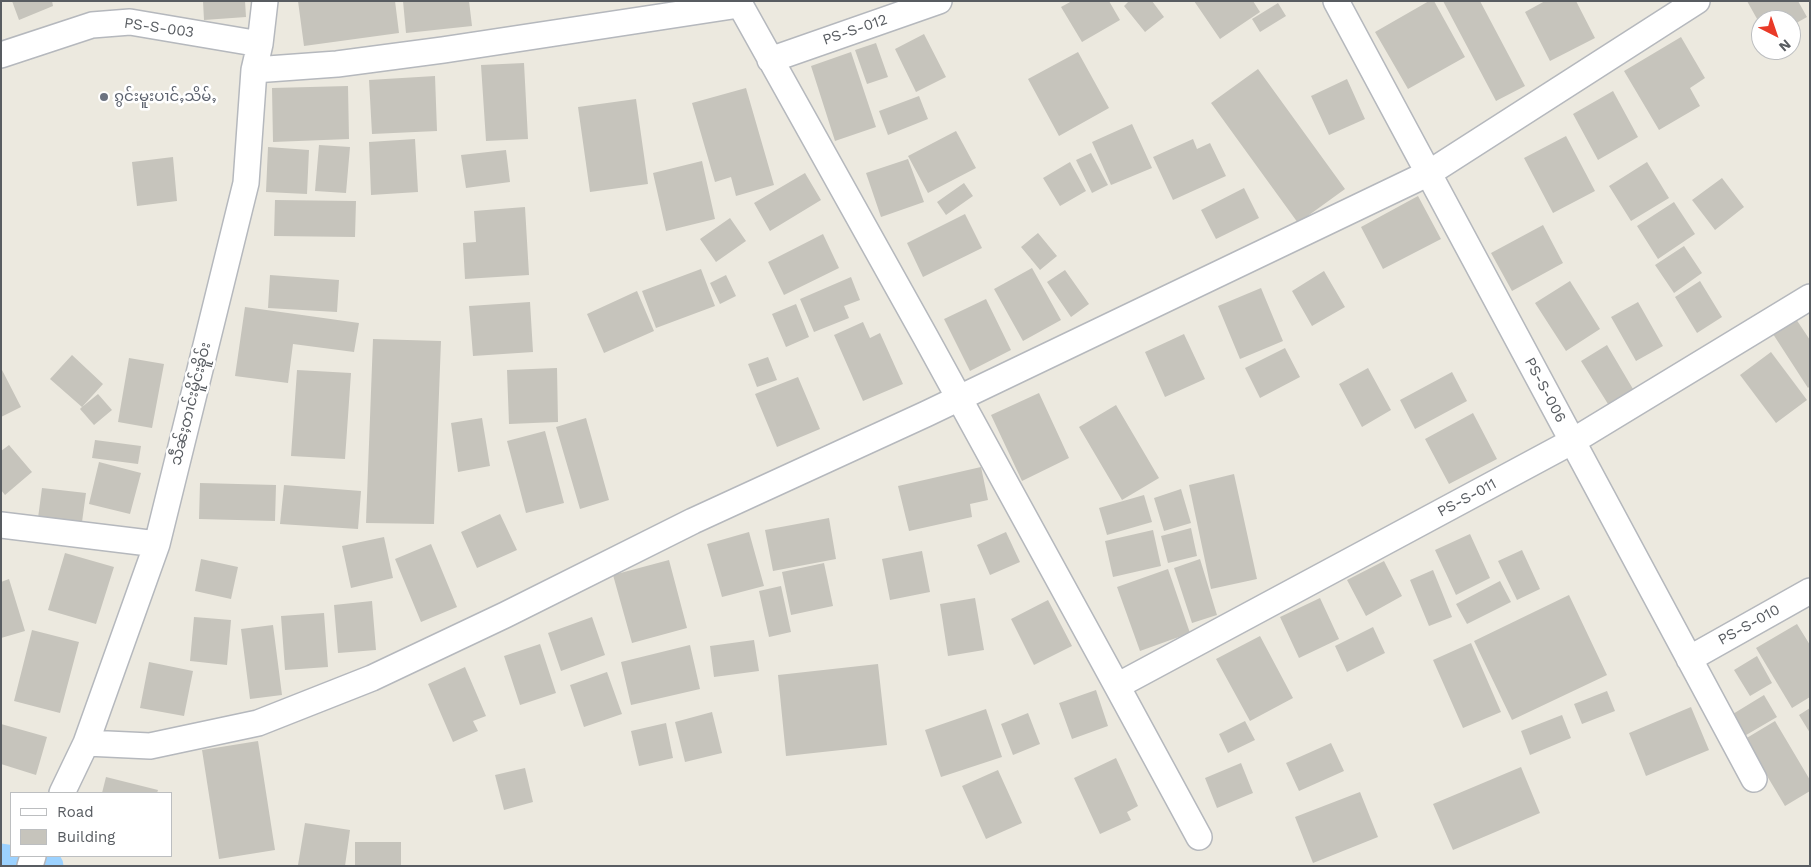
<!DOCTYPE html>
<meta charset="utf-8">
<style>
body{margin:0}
#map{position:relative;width:1811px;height:867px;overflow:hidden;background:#ece9df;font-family:"Work Sans",sans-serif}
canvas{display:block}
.frame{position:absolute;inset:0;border:2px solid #585c61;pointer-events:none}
.legend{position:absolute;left:10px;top:792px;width:162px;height:65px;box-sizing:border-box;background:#fff;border:1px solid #bcbec0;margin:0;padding:6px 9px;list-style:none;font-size:15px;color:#585c61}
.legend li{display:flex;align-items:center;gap:10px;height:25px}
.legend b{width:25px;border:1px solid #bcbec0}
.north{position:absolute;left:1751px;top:10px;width:50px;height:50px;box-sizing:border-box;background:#fff;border:1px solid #bcbec0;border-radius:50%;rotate:139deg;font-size:14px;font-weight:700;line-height:20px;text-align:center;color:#585c61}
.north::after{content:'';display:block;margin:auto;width:18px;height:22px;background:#e93a28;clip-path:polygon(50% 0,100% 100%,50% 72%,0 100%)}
</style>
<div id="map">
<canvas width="1811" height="867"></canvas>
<div class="frame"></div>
<ul class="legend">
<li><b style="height:6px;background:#fff"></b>Road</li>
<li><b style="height:14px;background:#c6c4bc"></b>Building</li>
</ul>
<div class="north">N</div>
</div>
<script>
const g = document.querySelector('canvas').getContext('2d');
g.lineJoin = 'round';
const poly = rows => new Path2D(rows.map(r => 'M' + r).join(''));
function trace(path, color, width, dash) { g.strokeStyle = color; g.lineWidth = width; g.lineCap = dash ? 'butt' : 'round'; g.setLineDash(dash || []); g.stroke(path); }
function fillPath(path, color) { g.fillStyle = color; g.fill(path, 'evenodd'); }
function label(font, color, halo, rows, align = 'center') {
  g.font = font + ' "Work Sans","Noto Sans Myanmar",sans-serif'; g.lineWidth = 5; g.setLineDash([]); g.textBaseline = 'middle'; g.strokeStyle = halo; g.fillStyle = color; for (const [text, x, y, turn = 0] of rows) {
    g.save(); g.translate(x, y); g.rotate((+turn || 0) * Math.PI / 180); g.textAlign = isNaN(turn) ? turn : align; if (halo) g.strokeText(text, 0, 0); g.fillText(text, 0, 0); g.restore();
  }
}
trace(poly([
 [1,859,48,866]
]), '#9cd2ff', 31);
fillPath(poly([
 [12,1,52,1,53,6,19,20],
 [203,1,245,1,246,17,204,20],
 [298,1,395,1,399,33,304,46],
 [403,1,469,1,472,26,406,33],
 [1072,1,1109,1,1120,20,1082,42,1061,7],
 [1129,1,1152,1,1164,17,1145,32,1124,6],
 [1194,1,1253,1,1260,12,1220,39],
 [1429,1,1434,1,1465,57,1408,89,1375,32],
 [1443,1,1480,1,1525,86,1496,101],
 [1545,1,1576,1,1595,38,1550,61,1525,12],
 [1747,1,1798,1,1807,17,1791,26,1791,20,1761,20,1761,26],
 [1278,3,1286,16,1260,32,1252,19],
 [924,34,946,77,916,92,895,49],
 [1681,37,1705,78,1690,88,1700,106,1659,130,1624,71],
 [876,43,888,77,867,84,855,50],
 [851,52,876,127,835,141,811,66],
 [1078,52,1109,108,1059,136,1028,79],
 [524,63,528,139,486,141,481,65],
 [1258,69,1345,189,1298,223,1211,103],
 [435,76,437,131,372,134,369,80],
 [1347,79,1365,119,1329,135,1311,96],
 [348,86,349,139,273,142,272,88],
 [746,88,774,185,736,196,731,177,715,182,692,103],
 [1613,91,1638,137,1598,160,1573,114],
 [919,96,928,119,888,135,879,111],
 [636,99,648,184,590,192,578,107],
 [1132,124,1152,168,1111,185,1092,142],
 [956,131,976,168,928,193,908,156],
 [1566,136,1595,191,1553,213,1524,158],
 [415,139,418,192,371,195,369,142],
 [1193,139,1197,149,1210,143,1226,176,1173,200,1153,157],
 [319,145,350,147,346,193,315,191],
 [268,147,309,150,307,194,266,192],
 [506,150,510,182,466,188,461,155],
 [1091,153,1108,185,1092,193,1076,160],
 [173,157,177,201,137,206,132,162],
 [908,159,924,202,881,217,866,173],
 [702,161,715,219,666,231,653,173],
 [1070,162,1086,191,1060,206,1043,178],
 [1647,162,1669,198,1631,221,1609,186],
 [805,173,821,200,770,231,754,203],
 [1722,178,1744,207,1715,230,1692,200],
 [964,183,973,196,946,215,937,202],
 [1244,188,1259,218,1216,239,1201,210],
 [1418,196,1441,239,1383,269,1361,227],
 [275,200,356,201,355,237,274,236],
 [1674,202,1695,234,1658,259,1637,226],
 [525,207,529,275,465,279,463,243,476,242,474,211],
 [965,214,982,248,923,277,907,243],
 [730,218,746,241,716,262,700,239],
 [1543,225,1563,263,1512,291,1491,253],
 [1038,233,1057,256,1040,270,1021,247],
 [823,234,839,268,784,295,768,262],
 [1684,246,1702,273,1674,293,1655,265],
 [1032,268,1061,320,1023,341,994,289],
 [701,269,715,306,656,328,642,291],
 [1065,270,1089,304,1071,317,1047,282],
 [1324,271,1345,307,1312,326,1292,291],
 [270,275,339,280,337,312,268,308],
 [726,275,736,296,720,304,710,283],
 [851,277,860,300,844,306,849,318,814,332,800,299],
 [1570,281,1600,329,1566,351,1535,303],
 [1700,281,1722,317,1697,333,1675,297],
 [1261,288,1283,341,1240,359,1218,306],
 [637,291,654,331,604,353,587,314],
 [986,299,1011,350,970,371,944,319],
 [530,302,533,352,473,356,469,306],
 [1638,302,1663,346,1636,361,1611,317],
 [796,304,809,337,786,347,772,314],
 [245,307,359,323,354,352,293,344,288,383,235,376],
 [1796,319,1810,340,1810,386,1808,388,1773,334],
 [863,322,870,338,880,333,903,384,863,401,834,335],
 [1184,334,1205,379,1165,397,1145,352],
 [373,339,441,341,434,524,366,523],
 [1607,345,1633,389,1608,404,1581,361],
 [1285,348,1300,377,1260,398,1245,368],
 [1771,352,1807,400,1776,423,1740,375],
 [72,355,103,384,82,407,98,394,112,410,94,425,80,409,82,407,50,379],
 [768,357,777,380,757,387,748,364],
 [129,358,164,364,152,428,118,422],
 [1,368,21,407,1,417],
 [557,368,558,422,509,424,507,370],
 [1368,368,1391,410,1362,427,1339,384],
 [297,370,351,373,345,459,291,456],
 [1452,372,1467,401,1415,429,1400,400],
 [798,377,820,429,777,447,755,394],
 [1039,393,1069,458,1022,481,991,415],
 [1116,405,1159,478,1122,500,1079,427],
 [1473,413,1497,459,1449,484,1425,439],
 [482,418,490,466,458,472,451,423],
 [586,418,609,500,580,509,556,427],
 [545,431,564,503,526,513,507,441],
 [95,440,141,446,138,464,92,458],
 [9,445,32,472,5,495,1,490,1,451],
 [99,462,141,473,130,514,89,504],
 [981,467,988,500,970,504,972,517,909,531,898,486],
 [1234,474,1257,579,1211,589,1189,485],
 [200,483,276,485,275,521,199,519],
 [284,485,361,491,358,529,280,524],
 [42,488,86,493,82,522,38,518],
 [1181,489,1191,523,1164,531,1154,498],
 [1144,495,1152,522,1107,535,1099,508],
 [500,514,517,550,477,568,461,532],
 [829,518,836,559,773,571,765,530],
 [1191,528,1197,556,1168,563,1161,536],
 [1153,530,1161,566,1113,577,1105,541],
 [749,532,764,586,722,597,707,544],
 [1006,532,1020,562,990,575,977,545],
 [1470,534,1490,578,1456,595,1435,550],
 [384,537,393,578,351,588,342,546],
 [431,544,457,607,421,622,395,559],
 [1522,550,1540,589,1517,600,1498,561],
 [922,551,930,592,890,600,882,559],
 [65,553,114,567,96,624,48,610],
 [201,559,238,567,231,599,195,591],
 [1200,559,1217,615,1192,623,1174,568],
 [669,560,687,628,632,643,613,575],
 [1384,561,1402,596,1366,616,1347,580],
 [824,563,833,606,791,615,782,572],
 [1168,569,1190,633,1140,651,1117,587],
 [1433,570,1452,617,1429,626,1410,580],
 [9,579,25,631,1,638,1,582],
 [1500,581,1511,602,1467,624,1456,604],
 [781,586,791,632,769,637,759,591],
 [1569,595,1607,675,1512,720,1474,641],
 [975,598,984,650,948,656,940,604],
 [1320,598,1339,639,1299,658,1280,617],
 [1048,600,1072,646,1034,665,1011,619],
 [372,601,376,650,338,653,334,605],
 [324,613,328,667,285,670,281,616],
 [194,617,231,620,227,665,190,661],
 [592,617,605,655,561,671,548,633],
 [1797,624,1810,645,1810,697,1792,708,1756,648],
 [273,625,282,695,250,699,241,629],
 [1373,627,1385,653,1347,672,1335,646],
 [32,630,79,642,60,713,14,701],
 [1260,636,1293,698,1250,721,1216,659],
 [754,640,759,671,714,677,710,646],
 [1471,643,1501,712,1463,728,1433,660],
 [540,644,556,693,520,705,504,656],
 [690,645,700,689,631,705,621,662],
 [1757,656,1772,683,1750,696,1734,670],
 [149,662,193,671,184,716,140,708],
 [878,664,887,745,786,756,778,675],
 [465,667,486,716,473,721,478,731,453,742,428,684],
 [607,672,622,714,584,727,570,685],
 [1096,690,1108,726,1072,739,1059,703],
 [1607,691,1615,711,1582,724,1574,704],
 [1764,695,1777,717,1741,738,1728,717],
 [1691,707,1709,750,1646,776,1629,733],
 [1810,708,1810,733,1799,715],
 [986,709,1002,757,941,777,925,730],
 [712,712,722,753,685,762,675,722],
 [1028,713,1040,744,1013,755,1001,724],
 [1562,715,1571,738,1530,755,1521,731],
 [1245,721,1255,740,1228,753,1219,734],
 [1775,721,1810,780,1810,791,1785,806,1745,739],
 [666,723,673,758,639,766,631,731],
 [1,724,47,737,36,775,1,764],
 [258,741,275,850,219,859,202,750],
 [1331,743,1344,771,1299,791,1286,763],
 [1116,758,1138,806,1127,812,1131,820,1100,834,1074,778],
 [1241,763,1253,793,1217,808,1205,778],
 [1521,767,1540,813,1453,850,1433,804],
 [525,768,533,802,504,810,495,775],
 [998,770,1022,823,986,839,962,786],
 [106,777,158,790,157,793,102,793],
 [1360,792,1378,837,1313,863,1295,817],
 [305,823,350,830,345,866,298,865],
 [355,842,401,842,401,866,355,866]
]), '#c6c4bc');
const street = poly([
 [738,1,925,336,1117,686,1199,837],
 [1336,1,1754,779],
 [1,55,92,25,130,22,260,44],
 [770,60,939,1],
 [254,70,337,64,443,50,739,5],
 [1,525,157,544],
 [1689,659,1810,591],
 [1117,686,1573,441,1810,297],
 [86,743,150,746,258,723,372,678,505,615,693,521,926,414,1429,173,1697,1],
 [62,793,86,743,157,544,246,183,254,70,260,44,265,1],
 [30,866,33,856]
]);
trace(street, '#b5b8bd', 28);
trace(street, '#fff', 25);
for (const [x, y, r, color] of [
 [104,97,5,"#6b7280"]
]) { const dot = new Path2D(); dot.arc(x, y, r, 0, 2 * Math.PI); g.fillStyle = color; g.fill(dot); trace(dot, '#fff', 2); }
label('15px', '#585c61', '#fff', [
 ["PS-S-003",159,28,8],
 ["PS-S-012",855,30,-19],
 ["PS-S-006",1545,390,62],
 ["သဵၼ်ႈတၢင်းမိူင်းၶိူဝ်း",191,404,-76],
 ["PS-S-011",1467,498,-28],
 ["PS-S-010",1749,625,-29]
]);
label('15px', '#5b616d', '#fff', [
 ["ၵွင်းမူးပၢင်ႇသိမ်ႇ",114,97]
], 'left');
</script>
